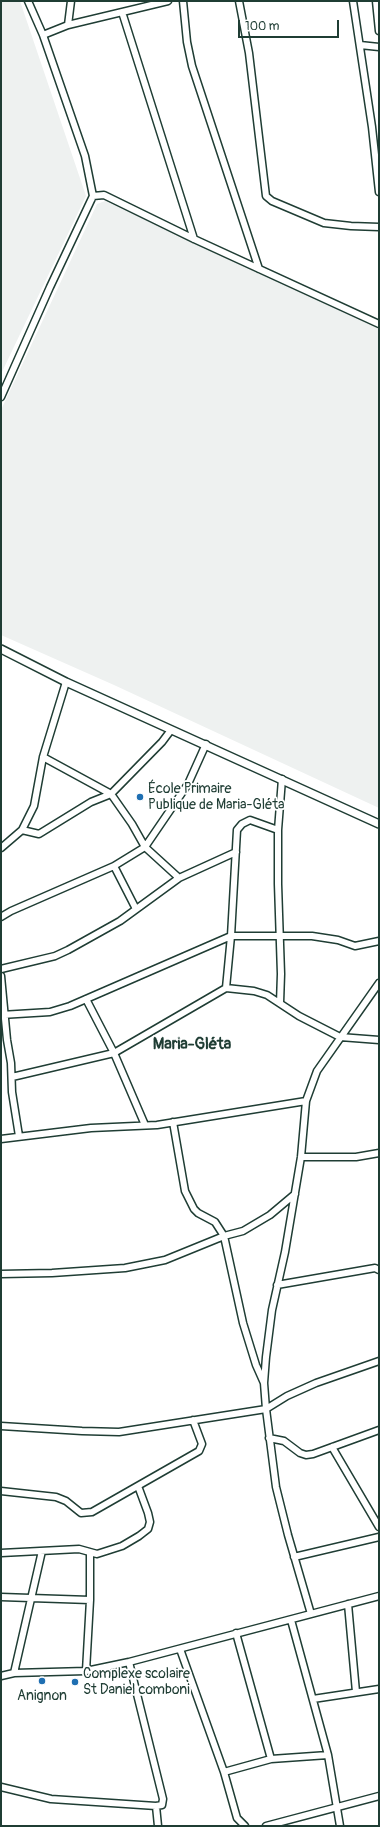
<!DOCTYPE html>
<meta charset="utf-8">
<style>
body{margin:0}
#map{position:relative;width:380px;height:1827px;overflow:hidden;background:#fff;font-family:Pangolin,sans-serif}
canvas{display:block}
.frame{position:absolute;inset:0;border:2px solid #1f3d34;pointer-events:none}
.scale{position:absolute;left:238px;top:20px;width:101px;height:18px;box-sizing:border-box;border:2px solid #1f3d34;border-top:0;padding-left:5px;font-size:12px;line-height:14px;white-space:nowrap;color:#1f3d34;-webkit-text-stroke:3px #fff;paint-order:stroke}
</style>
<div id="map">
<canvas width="380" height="1827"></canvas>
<div class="frame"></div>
<div class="scale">100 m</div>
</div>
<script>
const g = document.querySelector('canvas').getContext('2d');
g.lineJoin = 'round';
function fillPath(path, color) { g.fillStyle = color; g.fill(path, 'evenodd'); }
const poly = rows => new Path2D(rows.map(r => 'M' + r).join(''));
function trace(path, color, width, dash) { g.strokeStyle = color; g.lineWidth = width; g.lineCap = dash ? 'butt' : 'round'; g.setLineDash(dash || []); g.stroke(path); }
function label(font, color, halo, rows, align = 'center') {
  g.font = font + ' Pangolin,sans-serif'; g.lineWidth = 3.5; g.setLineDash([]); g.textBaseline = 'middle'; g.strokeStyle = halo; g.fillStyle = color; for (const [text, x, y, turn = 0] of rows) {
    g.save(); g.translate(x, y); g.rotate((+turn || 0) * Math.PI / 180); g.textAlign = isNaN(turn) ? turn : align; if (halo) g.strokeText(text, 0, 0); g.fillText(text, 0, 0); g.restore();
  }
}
fillPath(poly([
 [1,1,20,1,86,196,1,374],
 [105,201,379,329,379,808,114,685,1,635,1,410,97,204]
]), '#eef1f0');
const minor = poly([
 [183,1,187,42,192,66,259,269],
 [239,1,249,53,266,196,272,201,324,223,351,226,379,227],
 [353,1,372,127,379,192],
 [376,1,379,31],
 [122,12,194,239],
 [68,25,168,1],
 [43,35,68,25,71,1],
 [360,45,379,47],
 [93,196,104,195,194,239,379,324],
 [1,397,50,287,93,196,85,156,43,35,28,1],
 [43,757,111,794,132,824,145,847,179,878],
 [22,830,34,806,43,757,66,682],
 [1,848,22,830,39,834,91,802,111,794,162,742,171,730],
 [114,866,136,909],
 [1,917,11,911,114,866,145,847,188,784,206,744],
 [1,969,55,956,68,950,120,921,179,878,236,852],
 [1,976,7,1040,11,1063,12,1092,19,1136],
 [226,988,231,936,237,830,242,824,250,820,278,830],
 [86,999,114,1053,145,1125],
 [280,1003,281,974,278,884,278,830,282,779],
 [1,1015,50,1012,70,1006,231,936,312,936,338,940,355,946,379,941],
 [12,1077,114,1053,226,988,254,991,267,995,299,1016,340,1037,379,1040],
 [173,1122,185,1191,194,1209,198,1213,215,1222,224,1236,243,1323,256,1365,264,1383],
 [1,1139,91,1128,157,1125,306,1101],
 [301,1157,356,1157,379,1153],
 [1,1274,52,1273,125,1268,165,1260,224,1236,243,1231,270,1215,295,1194],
 [277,1285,375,1268,379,1270],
 [1,1426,82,1431,119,1432,266,1409,287,1396,316,1383,379,1361],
 [269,1438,284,1441,300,1453,306,1455,313,1454,379,1430],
 [332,1447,379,1527],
 [1,1491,56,1497,66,1501,81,1513,92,1512,199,1451,202,1444,193,1420],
 [1,1553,79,1549,97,1554,122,1546,139,1536,148,1529,150,1522,148,1513,138,1486],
 [294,1557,379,1537],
 [1,1597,90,1600],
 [348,1604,356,1692],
 [311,1614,288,1535,276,1487,266,1409,264,1383,266,1357,272,1310,285,1252,301,1157,306,1101,317,1071,379,983],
 [291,1620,328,1755,340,1826],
 [236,1633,271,1759],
 [180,1649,224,1772,237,1818,245,1826],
 [86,1671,90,1600,90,1553],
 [14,1673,42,1551],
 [1,1676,14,1673,86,1671,129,1662,379,1596],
 [313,1699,379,1689],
 [224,1772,271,1759,328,1755],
 [1,1787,51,1799,156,1806,162,1805,163,1799,129,1662],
 [156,1806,158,1826],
 [266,1826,379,1796]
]);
const tertiary = poly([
 [1,649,66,682,379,824]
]);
trace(minor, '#1f3d34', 9);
trace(tertiary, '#1f3d34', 10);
trace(minor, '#fff', 6);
trace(tertiary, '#fff', 7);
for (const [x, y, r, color] of [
 [140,797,4,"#1f6fb2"],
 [42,1681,4,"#1f6fb2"],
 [75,1682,4,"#1f6fb2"]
]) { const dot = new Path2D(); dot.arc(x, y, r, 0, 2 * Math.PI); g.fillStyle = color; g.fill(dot); trace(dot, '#fff', 1.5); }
label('14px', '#1f3d34', '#fff', [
 ["École Primaire",148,789],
 ["Publique de Maria-Gléta",148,805],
 ["Complexe scolaire",83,1674],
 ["St Daniel comboni",83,1690],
 ["Anignon",42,1696,"center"]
], 'left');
label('bold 16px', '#1f3d34', '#fff', [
 ["Maria-Gléta",192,1045]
]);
</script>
